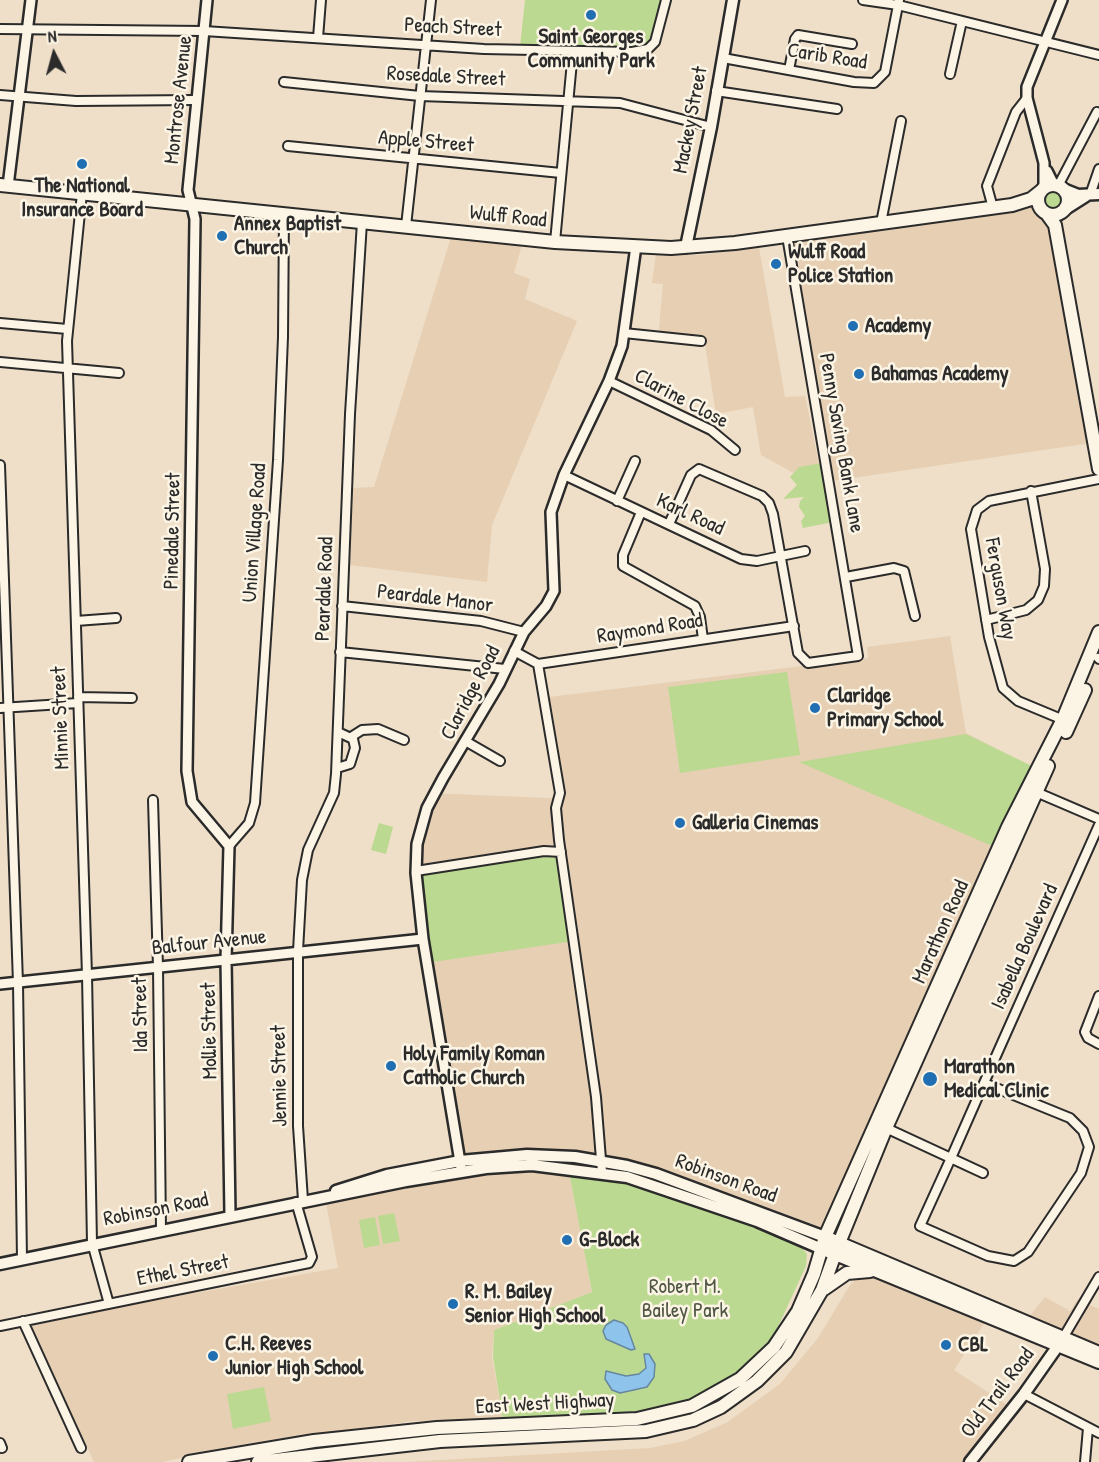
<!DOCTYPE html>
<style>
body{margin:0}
#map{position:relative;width:1099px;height:1462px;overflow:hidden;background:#efdfc8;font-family:"Patrick Hand",sans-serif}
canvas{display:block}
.north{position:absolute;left:24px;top:24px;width:60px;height:60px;-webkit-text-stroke:4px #fcf5e5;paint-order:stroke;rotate:354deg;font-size:16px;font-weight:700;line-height:24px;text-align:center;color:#2b2b2b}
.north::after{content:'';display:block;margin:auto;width:21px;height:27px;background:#2b2b2b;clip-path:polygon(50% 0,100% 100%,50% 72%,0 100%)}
</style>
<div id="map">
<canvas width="1099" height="1462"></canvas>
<div class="north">N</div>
</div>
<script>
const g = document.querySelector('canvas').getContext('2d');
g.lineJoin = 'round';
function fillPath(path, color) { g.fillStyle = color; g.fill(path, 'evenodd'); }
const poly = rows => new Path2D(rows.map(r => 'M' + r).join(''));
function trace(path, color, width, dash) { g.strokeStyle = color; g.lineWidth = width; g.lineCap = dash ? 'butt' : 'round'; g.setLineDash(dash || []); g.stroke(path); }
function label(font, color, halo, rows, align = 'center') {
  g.font = font + ' "Patrick Hand",sans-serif'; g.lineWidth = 5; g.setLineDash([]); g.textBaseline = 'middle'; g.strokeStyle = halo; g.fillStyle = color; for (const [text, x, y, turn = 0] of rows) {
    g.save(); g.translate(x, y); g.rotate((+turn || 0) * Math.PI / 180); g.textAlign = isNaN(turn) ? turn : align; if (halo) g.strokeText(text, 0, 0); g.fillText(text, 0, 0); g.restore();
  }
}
fillPath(poly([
 [1051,204,1091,443,832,481,791,240],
 [451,237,522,244,514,273,530,279,525,299,577,321,492,525,487,582,350,565,353,488,374,487],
 [759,247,785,397,805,396,819,464,797,475,761,455,753,407,716,414,705,344,658,339,663,284,652,283,656,254,702,255],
 [950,636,966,733,1038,770,828,1230,691,1179,615,1157,539,1150,453,1159,419,946,411,870,414,832,429,793,549,798,566,795,549,697,868,658,867,647],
 [512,1172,569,1172,592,1292,494,1330,492,1357,503,1420,413,1421,235,1446,162,1462,94,1462,30,1322,338,1268,326,1203,419,1185],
 [863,1273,985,1322,954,1370,1009,1406,964,1462,406,1462,650,1448,684,1441,726,1423,780,1384,818,1338,850,1285],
 [1045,1297,1070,1311,1077,1300,1099,1309,1099,1346,1029,1317]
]), '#e6cfb3');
fillPath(poly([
 [525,0,661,0,653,37,644,47,632,49,520,47],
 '1043 199a9 9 0 1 1 18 0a9 9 0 1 1-18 0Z',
 [822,463,833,522,803,528,801,521,805,516,799,507,800,501,804,497,783,499,797,485,790,477,799,467],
 [787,672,800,755,680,773,668,687],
 [966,734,1036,768,999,849,799,762],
 [379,823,393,827,386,854,371,850],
 [556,853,574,941,426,963,419,873],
 [569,1172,617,1178,757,1227,800,1246,807,1254,806,1266,770,1344,758,1358,709,1395,668,1407,582,1418,503,1420,493,1357,494,1330,592,1292],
 [394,1213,400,1241,383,1244,378,1216],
 [375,1217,380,1245,364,1248,359,1220],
 [264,1387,271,1421,233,1429,227,1394]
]), '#bbd991');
const water = poly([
 [614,1320,623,1323,627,1327,635,1349,631,1350,606,1339,603,1331,606,1325,614,1320],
 [644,1354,649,1354,655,1364,654,1377,647,1387,620,1393,612,1390,605,1379,606,1371,626,1376,639,1374,646,1368,644,1354]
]);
fillPath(water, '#8ec4ec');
trace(water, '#66879f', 1.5);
const minor = poly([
 [863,0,898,5,1099,55],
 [0,29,204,31,484,49,632,52,648,49,655,42,666,0],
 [318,38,321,0],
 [723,58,854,82,874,83,885,72,899,0],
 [789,70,795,39,798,35,852,44],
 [950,74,962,21],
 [284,82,420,96,620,103,711,127],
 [716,91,837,109],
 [0,95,76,101,196,100],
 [288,146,561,173],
 [1058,186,1097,112],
 [82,193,67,341,87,975,92,1243,109,1304],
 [1090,195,1099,169],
 [993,208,987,186,1016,112,1027,98],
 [881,223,901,121],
 [406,226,431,0],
 [555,242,573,51],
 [0,323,67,329],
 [624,333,701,341],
 [0,362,119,373],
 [609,381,711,430,735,450],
 [0,465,18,983,22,1259],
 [564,475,741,559,757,561,805,551],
 [617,501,635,461],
 [641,512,623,555,623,566,695,606,700,617,703,639],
 [669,524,691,475,699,469,762,496,769,503,773,514,798,653,808,663,858,656,787,236],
 [846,577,894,568,904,571,915,616],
 [342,606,481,621,524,632],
 [986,620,1026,610,1038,600,1044,586,1045,569,1031,491],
 [76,621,116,618],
 [514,651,538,664,794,626],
 [340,652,505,669],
 [1098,658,1099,659],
 [538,664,560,793,556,808,559,840,596,1097,602,1172],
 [78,697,132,698],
 [0,708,78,703],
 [1066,721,1018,701,1003,688,989,637,971,529,977,510,989,501,1099,479],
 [351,737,362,730,378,729,404,740],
 [467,742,500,761],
 [337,768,350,764,355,748,353,739,338,732],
 [1036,792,1099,819],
 [153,800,158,967,161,1230],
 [229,846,249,823,255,803,278,460,283,337,284,214],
 [416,871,544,851,561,852],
 [1099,996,1085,1032,1088,1038,1099,1044],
 [984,1083,1070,1118,1083,1131,1089,1147,1081,1173,1028,1252,1014,1261,988,1256,920,1226,951,1158,984,1083,1099,825],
 [886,1128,983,1173],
 [303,1200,298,1126,298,951,302,880,308,850,334,793,336,774,350,414,362,222],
 [23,1321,81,1448],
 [0,1326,309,1263,312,1257,296,1202],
 [1063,1338,1099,1277],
 [1024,1394,1099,1433],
 [0,1443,2,1448],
 [1085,1462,1088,1428]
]);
const tertiary = poly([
 [207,0,188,190,195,219,187,771,192,802,229,846,226,960,230,1215],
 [1047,171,1054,185],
 [8,186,31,0],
 [1044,188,1044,163,1027,98,1027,87,1062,0],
 [0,984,423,939],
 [461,1168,423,939,416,873,417,844,427,808,443,778,499,684,524,632,546,606,554,591,551,512,564,475,609,381,622,346,636,246]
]);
const secondary = poly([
 [1063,189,1078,195,1099,194],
 [1064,210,1086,196],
 [686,247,711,127,733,0],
 [336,1191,387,1175,460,1161,527,1155,575,1157,627,1166,656,1174,825,1237],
 [0,1264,406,1181,486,1168,532,1165,627,1177,757,1221,822,1249],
 [970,1462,1024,1394,1062,1340]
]);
const primary = poly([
 [0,185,555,242,671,248,735,243,1012,205,1031,199,1041,191],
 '1038 200a15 15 0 1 1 30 0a15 15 0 1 1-30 0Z',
 [1047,214,1055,225,1099,469],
 [1066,732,1085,690],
 [825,1237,1008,827,1063,719,1099,632],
 [839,1243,886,1128,1048,766]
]);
const trunk = poly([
 [828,1251,1099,1362],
 [824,1289,847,1273,870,1271],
 [189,1462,314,1441,437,1428,637,1419,692,1406,740,1379,774,1347,798,1311,814,1274,825,1237,1099,1353],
 [258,1462,440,1441,646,1431,693,1420,721,1407,757,1381,786,1352,822,1290,839,1243]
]);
trace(minor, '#2b2b2b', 12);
trace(tertiary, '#2b2b2b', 14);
trace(secondary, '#2b2b2b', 15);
trace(primary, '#2b2b2b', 16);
trace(trunk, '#2b2b2b', 16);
trace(minor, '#fcf5e5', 8);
trace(tertiary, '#fcf5e5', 9);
trace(secondary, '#fcf5e5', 10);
trace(primary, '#fcf5e5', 12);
trace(trunk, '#fcf5e5', 12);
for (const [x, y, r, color] of [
 [591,15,6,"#1f6fb2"],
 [82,164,6,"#1f6fb2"],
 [222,236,6,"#1f6fb2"],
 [776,264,6,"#1f6fb2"],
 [853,326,6,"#1f6fb2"],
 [859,374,6,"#1f6fb2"],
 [815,708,6,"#1f6fb2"],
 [680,823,6,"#1f6fb2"],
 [391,1066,6,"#1f6fb2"],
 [930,1079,8,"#1f6fb2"],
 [567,1240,6,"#1f6fb2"],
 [453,1304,6,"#1f6fb2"],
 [946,1345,6,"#1f6fb2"],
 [213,1356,6,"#1f6fb2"]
]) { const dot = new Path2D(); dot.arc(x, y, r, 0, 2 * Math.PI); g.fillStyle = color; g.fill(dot); trace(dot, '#fcf5e5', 2); }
label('21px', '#2b2b2b', '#fcf5e5', [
 ["Peach Street",453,28,3],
 ["Carib Road",827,57,9],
 ["Rosedale Street",446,77,3],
 ["Montrose Avenue",179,100,-84],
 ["Mackey Street",691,120,-79],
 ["Apple Street",426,142,5],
 ["Wulff Road",508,217,6],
 ["Clarine Close",681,399,28],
 ["Penny Saving Bank Lane",841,443,80],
 ["Karl Road",690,515,25],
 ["Pinedale Street",173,531,-89],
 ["Union Village Road",255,533,-86],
 ["Peardale Road",325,589,-88],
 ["Ferguson Way",1000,589,80],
 ["Peardale Manor",435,599,7],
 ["Raymond Road",650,629,-9],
 ["Claridge Road",471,693,-62],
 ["Minnie Street",61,718,-92],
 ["Marathon Road",941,932,-66],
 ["Balfour Avenue",209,943,-6],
 ["Isabella Boulevard",1025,947,-66],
 ["Ida Street",141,1015,-91],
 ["Mollie Street",210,1031,-91],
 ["Jennie Street",280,1076,-91],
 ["Robinson Road",726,1179,20],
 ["Robinson Road",156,1210,-11],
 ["Ethel Street",183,1271,-11],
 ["Old Trail Road",998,1393,-53],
 ["East West Highway",545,1404,-3]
]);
label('bold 21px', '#2b2b2b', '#fcf5e5', [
 ["Saint Georges",591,37,"center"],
 ["Community Park",591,61,"center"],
 ["The National",82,186,"center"],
 ["Insurance Board",82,210,"center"],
 ["Annex Baptist",234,224],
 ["Church",234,248],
 ["Wulff Road",788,252],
 ["Police Station",788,276],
 ["Academy",865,326],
 ["Bahamas Academy",871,374],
 ["Claridge",827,696],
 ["Primary School",827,720],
 ["Galleria Cinemas",692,823],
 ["Holy Family Roman",403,1054],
 ["Catholic Church",403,1078],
 ["Marathon",944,1067],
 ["Medical Clinic",944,1091],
 ["G-Block",579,1240],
 ["R. M. Bailey",465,1292],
 ["Senior High School",465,1316],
 ["C.H. Reeves",225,1344],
 ["Junior High School",225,1368],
 ["CBL",958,1345]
], 'left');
label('21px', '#4f5644', '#fcf5e5', [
 ["Robert M.",685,1287],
 ["Bailey Park",685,1311]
]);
</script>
